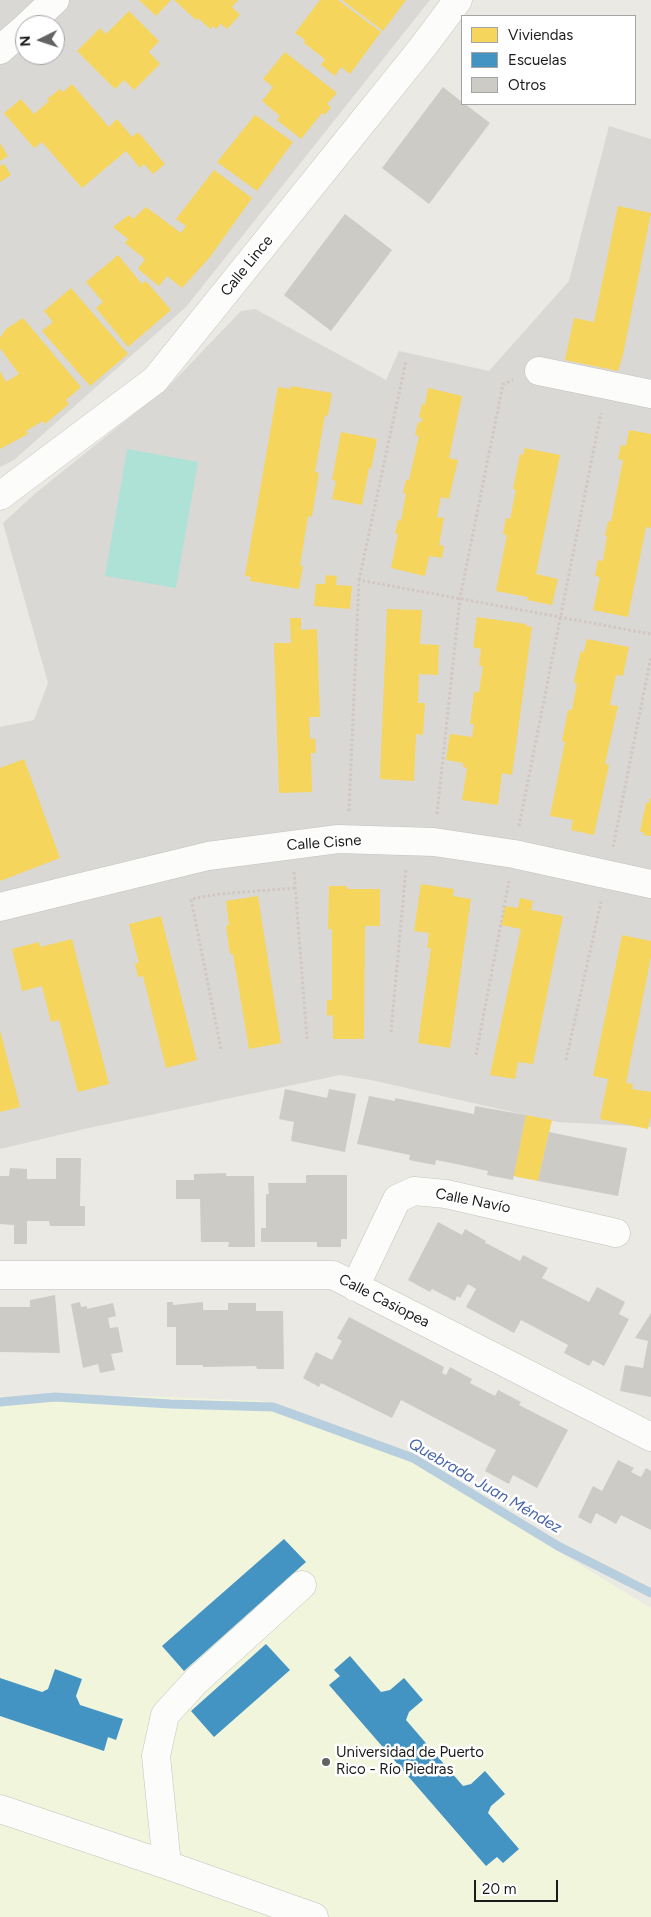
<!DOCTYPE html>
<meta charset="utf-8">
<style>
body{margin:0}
#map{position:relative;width:651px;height:1917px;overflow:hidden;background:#eae9e3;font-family:Figtree,sans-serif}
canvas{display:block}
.legend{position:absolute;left:461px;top:15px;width:175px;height:90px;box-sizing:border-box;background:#fff;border:1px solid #a4a4a4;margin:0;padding:6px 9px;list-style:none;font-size:15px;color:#1b1b1b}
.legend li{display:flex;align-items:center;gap:10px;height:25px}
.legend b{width:25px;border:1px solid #a4a4a4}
.north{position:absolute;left:15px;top:15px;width:50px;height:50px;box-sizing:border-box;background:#fff;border:1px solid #a4a4a4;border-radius:50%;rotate:266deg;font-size:14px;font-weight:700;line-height:20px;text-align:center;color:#1b1b1b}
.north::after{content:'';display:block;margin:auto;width:18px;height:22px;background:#636361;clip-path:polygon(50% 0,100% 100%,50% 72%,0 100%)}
.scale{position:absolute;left:474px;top:1880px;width:84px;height:22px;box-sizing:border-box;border:2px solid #1b1b1b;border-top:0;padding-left:6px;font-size:15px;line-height:18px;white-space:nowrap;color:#1b1b1b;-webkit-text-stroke:4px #fff;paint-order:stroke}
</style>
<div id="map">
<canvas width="651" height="1917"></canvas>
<ul class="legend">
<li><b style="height:14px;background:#f6d55c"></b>Viviendas</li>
<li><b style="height:14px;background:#4393c3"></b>Escuelas</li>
<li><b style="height:14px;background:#cccbc6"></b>Otros</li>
</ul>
<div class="north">N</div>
<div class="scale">20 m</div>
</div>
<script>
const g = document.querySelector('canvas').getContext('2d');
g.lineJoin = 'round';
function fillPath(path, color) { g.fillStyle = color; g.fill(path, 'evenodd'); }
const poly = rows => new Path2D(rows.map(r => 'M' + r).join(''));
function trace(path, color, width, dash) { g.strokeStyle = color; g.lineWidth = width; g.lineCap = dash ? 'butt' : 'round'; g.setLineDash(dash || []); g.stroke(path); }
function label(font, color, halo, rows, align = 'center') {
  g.font = font + ' Figtree,sans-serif'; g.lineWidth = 5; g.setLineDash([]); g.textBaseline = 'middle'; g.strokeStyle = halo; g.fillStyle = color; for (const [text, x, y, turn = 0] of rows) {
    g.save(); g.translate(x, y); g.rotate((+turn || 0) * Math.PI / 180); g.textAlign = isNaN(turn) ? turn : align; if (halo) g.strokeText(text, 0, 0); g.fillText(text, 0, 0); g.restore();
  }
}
fillPath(poly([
 [0,0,430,0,186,307,14,460,0,467],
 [25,25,55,25,55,55,25,55],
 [609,126,651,139,651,1127,557,1122,371,1080,340,1075,84,1129,0,1149,0,727,34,720,48,683,3,523,37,492,171,384,241,311,255,309,386,380,399,351,489,371,569,281]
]), '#d9d8d5');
fillPath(poly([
 [0,1396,34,1401,139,1396,261,1401,392,1450,651,1608,651,1917,0,1917]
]), '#f1f5dc');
fillPath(poly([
 [127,449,198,462,176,588,105,576]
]), '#afe2d6');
fillPath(poly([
 [139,0,171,0,156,16],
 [174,0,238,0,232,7,240,15,227,29,221,24,216,29,213,26,210,29,198,18,196,20],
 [320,0,338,0,381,32,350,74,341,67,335,76,321,65,325,59,304,43,305,40,295,33],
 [342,0,406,0,383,31],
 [129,11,159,41,149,52,160,64,134,90,124,80,115,89,77,51,100,28,106,34],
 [285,52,337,93,327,104,331,107,325,115,322,113,301,139,277,120,280,116,262,101,273,87,263,79],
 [72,84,109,127,117,119,132,137,138,132,165,164,153,174,144,164,140,168,126,151,82,188,42,142,34,148,4,113,21,99,34,114,49,101,47,99,60,89,63,92],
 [255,115,293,142,257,191,217,162],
 [0,143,8,156,0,161],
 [4,164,11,175,0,182,0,166],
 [214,170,252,198,210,257,182,288,167,276,159,286,138,269,145,259,125,243,128,239,113,227,129,215,133,219,146,207,181,233,186,226,176,219],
 [618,206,651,213,623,355,618,371,565,360,574,318,594,322],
 [118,255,142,284,146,281,171,310,128,347,96,308,103,302,86,282],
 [71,288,128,354,90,386,42,331,53,322,44,311],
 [23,318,81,387,66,400,69,404,45,424,43,421,26,431,28,434,0,449,0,371,6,382,19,374,0,348,0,338,6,329],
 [291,386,332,393,328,416,325,415,315,472,319,473,312,517,308,516,300,566,303,566,299,589,250,581,251,577,245,576,278,387,291,389],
 [428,388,462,396,449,458,458,460,449,499,441,497,437,517,444,518,439,545,444,546,442,558,429,556,425,576,391,568,398,534,395,534,398,520,401,521,406,493,403,493,406,480,409,480,419,436,415,435,418,422,421,423,422,418,419,417,422,404,425,405],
 [629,430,651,434,651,528,646,527,628,617,593,610,600,577,595,576,598,560,603,561,607,536,605,536,608,521,611,522,623,460,618,459,621,445,626,446],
 [341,432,377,439,371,469,369,468,362,505,332,499,336,481,332,480],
 [525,448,560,455,536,574,558,579,552,605,527,600,528,597,496,591,507,535,503,534,506,518,510,519,516,490,513,489,520,454,523,455],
 [326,575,337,576,336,585,352,586,350,609,314,606,316,584,325,584],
 [387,609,422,610,420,644,439,645,438,675,419,674,418,703,425,703,423,735,416,734,414,781,380,779],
 [477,617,526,624,526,626,532,627,512,775,502,773,498,805,462,800,467,768,463,767,463,763,446,760,450,734,472,737,474,724,470,724,474,692,479,692,483,666,479,666,481,649,473,647],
 [290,618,301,618,301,630,317,629,320,717,309,717,310,739,315,738,316,753,311,753,312,792,279,793,274,643,291,643],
 [587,639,629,647,623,676,616,675,610,705,618,706,605,764,609,765,594,835,571,830,573,820,550,816,565,742,562,741,568,710,572,710,577,683,574,683,575,676,581,651,584,652],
 [24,759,60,858,0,881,0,768],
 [650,798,651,798,651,836,643,835,644,832,640,832,646,803,649,803],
 [421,884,454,889,453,896,471,899,450,1048,418,1043,431,948,427,948,429,933,414,931],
 [329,886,347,886,347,889,380,889,380,926,365,926,364,1039,333,1039,333,1015,327,1016,327,1000,332,1000,332,929,328,929],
 [258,896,281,1043,249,1049,233,954,230,954,226,926,229,925,226,901],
 [520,898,533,901,531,910,563,916,533,1064,518,1062,515,1079,490,1075,521,929,501,925,505,906,518,908],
 [161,916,197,1060,166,1068,143,976,138,977,135,963,139,963,129,924],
 [622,935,651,941,651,957,626,1083,633,1084,632,1089,651,1092,651,1116,648,1129,600,1119,608,1079,593,1076],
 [72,939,109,1084,78,1092,59,1020,51,1022,42,986,22,991,12,949,39,942,40,947],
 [0,1030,20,1107,0,1112],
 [526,1115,552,1120,538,1181,513,1176]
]), '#f6d55c');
fillPath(poly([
 [284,1539,306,1562,184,1671,162,1646],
 [266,1644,290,1670,214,1737,191,1711],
 [350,1656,381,1692,390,1690,404,1678,423,1700,409,1712,406,1720,463,1786,471,1784,485,1771,505,1794,491,1806,488,1813,519,1849,503,1863,497,1857,486,1866,329,1685,340,1676,334,1670],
 [55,1669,82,1679,76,1696,80,1705,123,1719,116,1740,108,1737,104,1751,0,1716,0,1678,42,1692,48,1689]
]), '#4393c3');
trace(poly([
 [0,1402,55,1397,170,1404,273,1407,413,1458,558,1546,651,1593]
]), '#b6cedd', 9);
fillPath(poly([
 [443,87,462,102,462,104,465,104,490,123,429,204,382,168],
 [345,214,392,250,331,331,284,295],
 [285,1089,327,1098,329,1089,356,1094,345,1152,291,1141,294,1122,279,1119],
 [369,1096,395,1101,395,1098,474,1114,475,1106,526,1115,513,1180,487,1175,488,1171,461,1165,436,1160,435,1165,409,1160,410,1155,357,1144],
 [549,1132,627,1148,618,1196,538,1181],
 [56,1158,81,1158,80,1206,85,1206,85,1226,50,1226,49,1221,27,1221,27,1244,14,1244,14,1225,0,1224,0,1176,9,1176,10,1168,27,1169,27,1179,56,1179],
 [226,1173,226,1176,254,1176,255,1247,228,1247,229,1242,201,1242,200,1199,176,1199,176,1180,194,1180,194,1174],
 [306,1175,347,1175,347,1239,341,1239,341,1247,317,1247,317,1242,261,1242,261,1228,266,1228,266,1194,269,1194,268,1183,306,1183],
 [438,1222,462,1235,465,1229,486,1241,485,1243,488,1244,520,1261,523,1255,548,1268,542,1278,589,1302,597,1287,625,1302,619,1314,629,1319,604,1366,593,1360,589,1366,564,1353,568,1345,521,1320,514,1333,466,1307,476,1289,468,1284,460,1298,457,1296,455,1301,432,1289,430,1292,408,1280],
 [55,1295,60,1353,0,1352,0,1307,30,1307,30,1300],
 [80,1302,81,1307,87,1306,87,1309,113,1303,116,1316,108,1318,110,1328,118,1327,123,1352,111,1354,115,1370,100,1373,98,1364,83,1368,71,1304],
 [167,1302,173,1302,173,1305,203,1302,203,1310,228,1310,228,1303,256,1303,256,1311,283,1311,284,1369,257,1369,256,1366,203,1367,203,1365,176,1365,176,1327,167,1327],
 [651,1313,651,1397,620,1391,625,1365,643,1368,648,1341,635,1338],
 [349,1317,444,1367,442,1373,446,1375,450,1367,472,1379,470,1383,495,1396,498,1390,521,1402,519,1405,568,1430,537,1488,513,1475,509,1484,485,1471,496,1450,401,1400,392,1418,321,1383,319,1387,303,1378,316,1352,332,1360,342,1341,337,1338],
 [618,1460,634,1468,631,1472,641,1477,646,1468,651,1471,651,1530,621,1515,616,1524,596,1513,591,1524,578,1517,593,1486,602,1491]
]), '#cccbc6');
const minor = poly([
 [28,25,55,0],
 [0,50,25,28],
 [539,371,651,394],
 [0,496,155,380,422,48,458,0],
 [0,907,208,856,338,839,434,842,514,854,651,884],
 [0,1275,333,1275,651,1437],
 [355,1287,397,1199,414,1191,446,1194,616,1233],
 [0,1809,167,1865,314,1917],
 [167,1865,156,1756,165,1715,196,1681,302,1585]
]);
trace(minor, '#c2c2bf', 29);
trace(poly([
 [359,580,406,361],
 [349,811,359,580,651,634],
 [437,814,460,598,503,384,513,380],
 [519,826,601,413],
 [613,847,651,657],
 [294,872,307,1039],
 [391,1032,406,868],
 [221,1049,191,899,219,894,296,888],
 [476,1055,509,881],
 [566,1060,601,902]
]), '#d1c6c1', 3, [2.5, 2.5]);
trace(minor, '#fcfcfb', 28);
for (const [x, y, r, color] of [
 [326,1762,5,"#636361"]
]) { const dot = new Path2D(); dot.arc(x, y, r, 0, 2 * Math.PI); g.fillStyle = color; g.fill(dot); trace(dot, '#fff', 2); }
label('15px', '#1b1b1b', '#fff', [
 ["Calle Lince",247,266,-51],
 ["Calle Cisne",324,843,-4],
 ["Calle Navío",473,1201,11],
 ["Calle Casiopea",384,1301,27]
]);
label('15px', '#1b1b1b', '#fff', [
 ["Universidad de Puerto",336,1753],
 ["Rico - Río Piedras",336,1770]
], 'left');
label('italic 16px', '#4966a9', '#fff', [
 ["Quebrada Juan Méndez",485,1486,30]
]);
</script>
